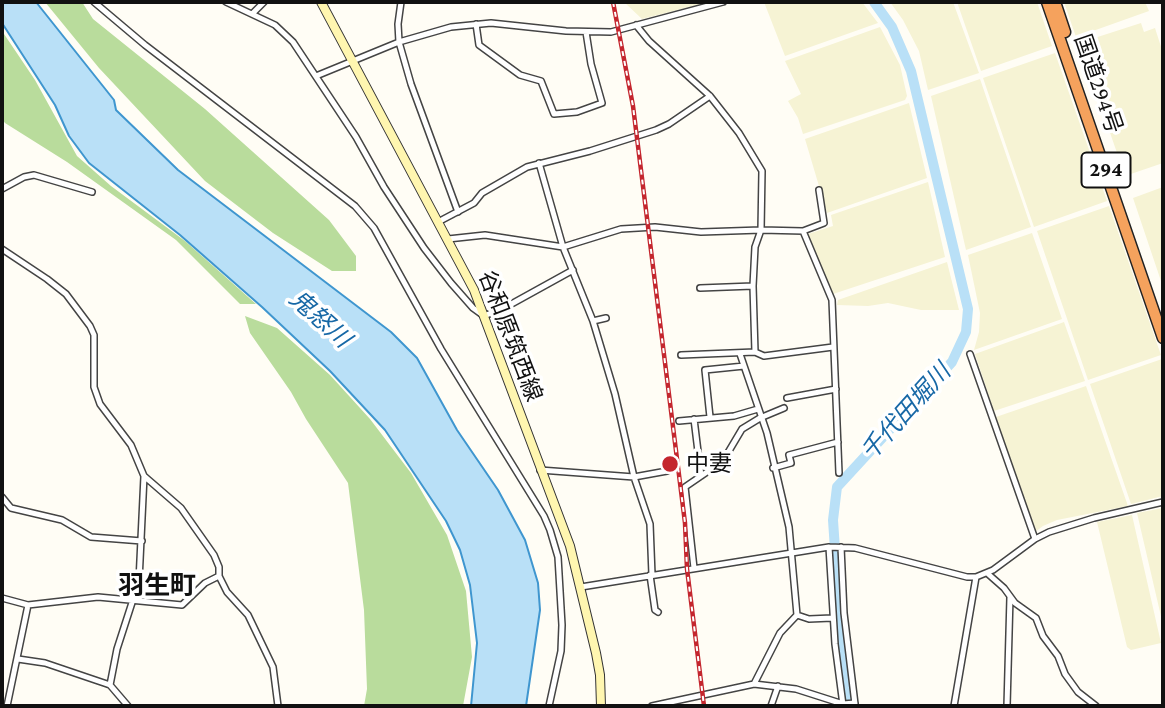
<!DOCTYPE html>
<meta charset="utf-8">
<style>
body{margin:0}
#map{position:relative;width:1165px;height:708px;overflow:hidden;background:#fffdf5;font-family:"Crimson Pro",serif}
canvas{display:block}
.frame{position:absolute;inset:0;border:4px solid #111;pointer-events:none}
</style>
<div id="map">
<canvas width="1165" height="708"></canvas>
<div class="frame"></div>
</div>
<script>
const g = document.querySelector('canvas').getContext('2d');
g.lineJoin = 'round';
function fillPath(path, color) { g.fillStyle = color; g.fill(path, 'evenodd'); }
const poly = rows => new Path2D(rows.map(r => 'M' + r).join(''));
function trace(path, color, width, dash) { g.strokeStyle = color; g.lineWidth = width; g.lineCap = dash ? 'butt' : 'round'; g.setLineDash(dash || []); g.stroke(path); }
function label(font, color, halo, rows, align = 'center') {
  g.font = font + ' "Crimson Pro","Noto Sans JP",serif'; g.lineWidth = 7; g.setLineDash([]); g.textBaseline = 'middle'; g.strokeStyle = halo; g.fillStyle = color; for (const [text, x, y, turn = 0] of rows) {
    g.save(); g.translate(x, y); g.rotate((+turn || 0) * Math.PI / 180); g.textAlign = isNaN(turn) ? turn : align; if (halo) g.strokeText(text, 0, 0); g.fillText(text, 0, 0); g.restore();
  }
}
fillPath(poly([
 [624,2,709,2,642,19],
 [764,2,862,2,878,23,785,56],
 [890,2,953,2,979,73,928,90,919,51,903,20],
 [957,2,1037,2,1052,46,981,71],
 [1064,2,1145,2,1149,11,1076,37],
 [1141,23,1144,32,1155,28,1163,53,1163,163,1125,176,1079,43],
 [880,27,900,65,907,96,905,100,803,134,798,118,788,101,801,94,785,61],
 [1055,53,1107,201,1034,227,983,78],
 [980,79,1031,227,966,250,931,96],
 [909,103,927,178,827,213,805,139],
 [928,182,945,257,833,294,808,234,833,226,831,215],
 [1163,187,1163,287,1133,198],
 [1109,206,1161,355,1088,380,1037,231],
 [1032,233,1062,319,974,350,979,332,980,313,968,255],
 [947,262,959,310,921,310,888,303,868,306,837,305,838,300],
 [1064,322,1085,381,994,411,975,354],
 [1162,359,1163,496,1131,504,1090,384],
 [1086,386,1128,506,1057,520,1043,526,1035,532,996,417],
 [1163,508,1163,625,1137,513],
 [1132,515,1161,643,1131,650,1127,647,1097,522]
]), '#f6f3d4');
fillPath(poly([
 [45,2,82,2,93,19,205,109,329,220,356,256,356,271,332,271,273,233,205,181,99,68],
 [2,31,35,80,77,156,111,186,185,241,256,304,240,304,176,240,67,162,5,123,2,119],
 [245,316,277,328,330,375,370,419,411,473,447,535,466,591,472,657,463,706,364,706,367,689,364,610,348,483,306,419,291,392,250,333]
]), '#b9dc9c');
const water = poly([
 [2,2,36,2,114,100,116,110,178,170,391,332,417,358,457,430,498,490,525,540,538,583,540,610,526,706,471,706,477,643,470,585,460,550,446,521,385,430,330,371,262,307,180,235,89,163,69,136,55,105,2,23,2,2]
]);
fillPath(water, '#b9e0f7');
trace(water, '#3f96cf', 2);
trace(poly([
 [849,706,842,653,833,520,837,487,952,362,966,332,968,309,911,71,892,27,874,2]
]), '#b9e0f7', 10);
const street = poly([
 [94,2,145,45,355,206,374,228,441,349,544,516,550,530,558,557,562,625,561,651,549,706],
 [226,2,275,25,293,42,356,137,384,187,424,248,451,283,473,308,484,316,506,307,573,270],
 [401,2,398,24,399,42,411,84,458,212],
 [253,13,264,2],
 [476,24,479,45,520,75,541,81,554,114,577,112,602,103,591,64,586,32],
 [636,25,649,41,710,96,739,133,762,171,761,230,755,247,753,286,755,352],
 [316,76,399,42,451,27,491,23,566,31,611,32,723,2],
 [539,163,563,247,593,321,615,394,634,477,650,524,652,575],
 [2,189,24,177,34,175,92,192],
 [438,222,474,203,482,193,527,167,590,151,656,130,669,124,710,96],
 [803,231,832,300,839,473],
 [448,239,485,235,563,247,621,229,655,227,701,232,761,230,803,231,824,223,819,190],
 [2,249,47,279,66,294,90,326,94,335,94,387,100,404,131,445,144,476,139,581,117,649,110,685,128,706],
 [700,288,753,286],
 [593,321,606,318],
 [740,354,767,433,789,527,797,615,809,619,832,618],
 [970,354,1035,539],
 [681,355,755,352,764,356,833,347],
 [787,398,836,389],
 [710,417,705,370,744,366],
 [694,419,701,476],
 [679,421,734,416,758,409],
 [773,468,791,463,789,455,838,442],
 [540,470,634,477,667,471],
 [144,476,181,508,214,555,219,567,219,576,227,592,248,615,273,667,278,706],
 [2,497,11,508,62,520,91,537,142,541],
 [829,547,835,644,843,705],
 [841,547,844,613,855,704],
 [694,568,685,487,723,461,742,429,760,418,784,408],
 [987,573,1004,588,1015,603,1036,618,1043,636,1058,656,1065,674,1078,692,1096,706],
 [650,575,655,610,658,612],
 [581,587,829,547,855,548,967,577,976,577,993,570,1035,539,1049,532,1094,518,1163,502],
 [2,598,28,605,98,597,182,605,205,583,219,576],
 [18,659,45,663,110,685],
 [754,684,780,633,797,615],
 [7,706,28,605],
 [652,706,754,684,796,689,843,704,855,703],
 [771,706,778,686],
 [954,706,976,577],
 [1007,706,1010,597]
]);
const secondary = poly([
 [321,2,474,290,570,546,596,653,600,675,601,706]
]);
const highway = poly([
 [1047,2,1163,338],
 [1055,2,1065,32]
]);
trace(street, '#444', 8);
trace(secondary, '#333', 10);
trace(highway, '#222', 13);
trace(street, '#fff', 5);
trace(secondary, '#fff6b0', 8);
trace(highway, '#f5a25d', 10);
const rail = poly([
 [613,2,633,106,685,523,687,569,704,706]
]);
trace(rail, '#c4262e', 4.5);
trace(rail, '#fff', 2, [5]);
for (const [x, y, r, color] of [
 [670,464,9,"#c4262e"]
]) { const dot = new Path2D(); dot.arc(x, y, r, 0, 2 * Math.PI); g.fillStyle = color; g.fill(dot); trace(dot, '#fff', 2.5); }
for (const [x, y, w] of [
 [1106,170,49]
]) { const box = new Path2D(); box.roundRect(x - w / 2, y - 17.5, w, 35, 5); g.fillStyle = '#fff'; g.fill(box); trace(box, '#111', 2); }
label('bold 21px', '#111', null, [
 ["294",1106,170]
]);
label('23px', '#111', '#fff', [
 ["国道294号",1098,84,71],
 ["谷和原筑西線",510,336,69]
]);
label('23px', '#111', '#fff', [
 ["中妻",686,464]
], 'left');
label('italic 24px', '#1768a6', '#fff', [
 ["鬼怒川",320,319,42],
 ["千代田堀川",906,412,-48]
]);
label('bold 26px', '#111', '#fff', [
 ["羽生町",157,586]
]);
</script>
